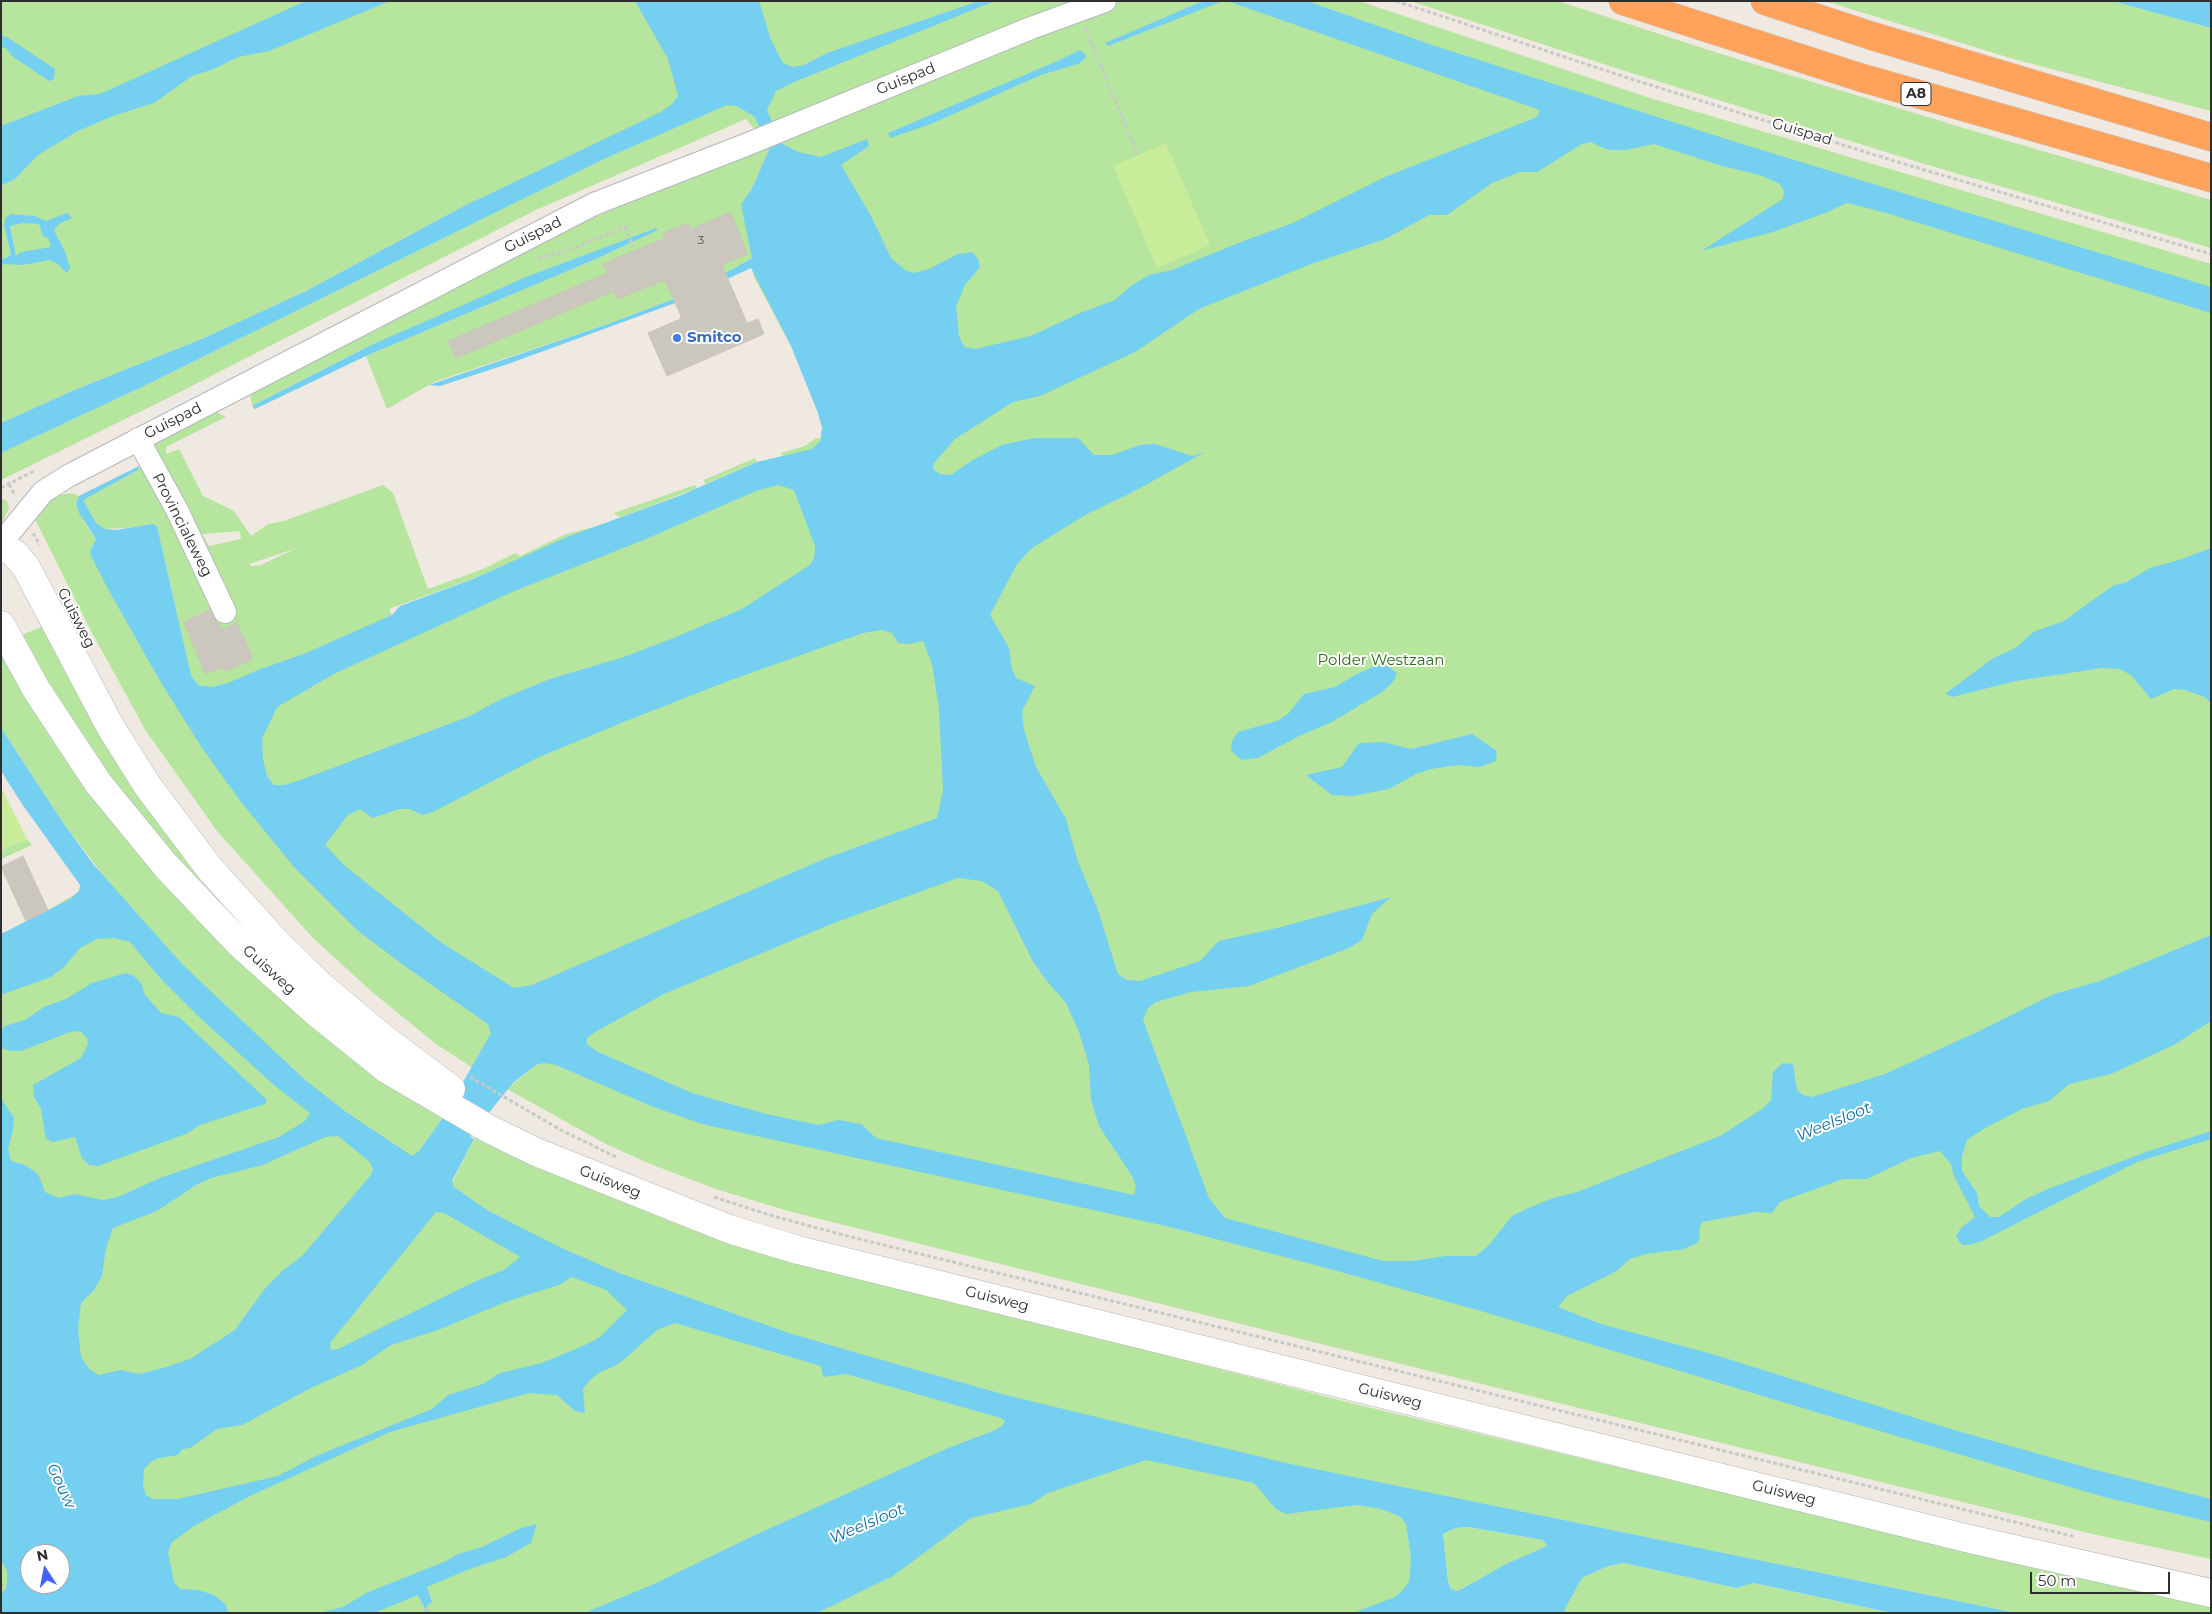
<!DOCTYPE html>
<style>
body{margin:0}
#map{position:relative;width:2212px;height:1614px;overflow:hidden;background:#efe9e1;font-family:Montserrat,sans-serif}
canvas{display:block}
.frame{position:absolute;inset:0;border:2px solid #2e2e2e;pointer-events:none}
.north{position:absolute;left:20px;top:1544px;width:50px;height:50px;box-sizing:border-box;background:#fff;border:1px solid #ababab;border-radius:50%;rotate:349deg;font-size:14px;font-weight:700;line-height:20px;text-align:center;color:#2e2e2e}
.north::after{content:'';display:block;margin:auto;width:18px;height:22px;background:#4264fb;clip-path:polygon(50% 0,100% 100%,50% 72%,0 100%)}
.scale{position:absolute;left:2030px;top:1572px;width:140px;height:22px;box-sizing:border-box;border:2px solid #2e2e2e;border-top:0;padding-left:6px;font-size:15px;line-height:18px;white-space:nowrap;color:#2e2e2e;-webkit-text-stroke:4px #fff;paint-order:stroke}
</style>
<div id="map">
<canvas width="2212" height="1614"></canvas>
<div class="frame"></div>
<div class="north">N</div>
<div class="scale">50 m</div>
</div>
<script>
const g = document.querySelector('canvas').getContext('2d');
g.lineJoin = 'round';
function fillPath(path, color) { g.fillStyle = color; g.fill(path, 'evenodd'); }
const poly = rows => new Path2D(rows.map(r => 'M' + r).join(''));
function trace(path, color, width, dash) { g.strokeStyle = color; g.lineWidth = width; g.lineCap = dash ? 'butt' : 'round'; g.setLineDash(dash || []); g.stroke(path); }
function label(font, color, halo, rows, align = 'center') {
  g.font = font + ' Montserrat,sans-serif'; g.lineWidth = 4; g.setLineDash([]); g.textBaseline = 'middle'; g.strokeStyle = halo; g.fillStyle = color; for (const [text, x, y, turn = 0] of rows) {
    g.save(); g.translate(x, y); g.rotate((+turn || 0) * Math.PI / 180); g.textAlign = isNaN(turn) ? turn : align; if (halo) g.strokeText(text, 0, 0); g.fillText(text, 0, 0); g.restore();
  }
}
fillPath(poly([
 [1,1,1300,1,1398,34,1307,1,1359,1,1650,98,2211,264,2211,1559,2097,1535,1530,1396,788,1211,716,1189,648,1163,606,1144,507,1089,536,1065,543,1063,491,1028,491,1033,473,1068,436,1044,371,991,312,937,217,831,146,731,91,631,34,517,42,506,59,495,71,493,79,496,76,503,84,522,96,539,90,551,160,681,211,687,198,685,191,675,157,526,105,529,96,523,82,499,138,470,139,466,147,462,148,443,211,409,226,417,166,447,166,454,179,449,203,496,234,511,251,536,268,524,284,521,383,485,393,493,428,589,483,569,515,553,520,556,566,534,594,527,792,455,782,456,781,453,805,446,816,438,820,439,822,428,819,413,791,346,754,277,752,258,692,292,608,324,434,382,387,409,366,356,596,259,658,230,371,345,252,406,250,392,513,255,622,205,767,144,746,119,536,210,170,397,1,480,1,453,144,386,604,159,719,107,678,97,677,102,661,113,462,207,306,291,204,338,72,391,1,423,1,266,16,256,10,226,4,226,11,255,1,260,1,186,7,183,1,134],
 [761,168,766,179,749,192,752,188],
 [240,531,241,539,209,546,202,534],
 [297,548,261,565,251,566,249,564],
 [480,576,384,619,392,615,389,609],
 [1410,1,1558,1,1721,54,1967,129,2211,200,2211,248,1918,162,1625,71],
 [1825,1,2112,1,2211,28,2211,111,2010,58],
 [755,458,757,462,705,484,704,480],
 [695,485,697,488,645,508,620,517,614,513],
 [1,498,7,501,9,508,1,525],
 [46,625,288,967,242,935,138,818,15,638],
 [1,642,85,780,419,1100,442,1119,418,1152,453,1181,476,1135,603,1194,690,1229,810,1264,1355,1404,2030,1566,2211,1606,2211,1613,2016,1613,1392,1485,1406,1524,1411,1559,1412,1613,1,1613,1,938,77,893,113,888,64,824,1,728],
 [30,1554,60,1554,60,1584,30,1584],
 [27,839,32,845,1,859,1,850],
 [1468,1527,1543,1540,1547,1546,1506,1564,1458,1591,1451,1589,1448,1582,1443,1534,1456,1528],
 [1624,1563,1736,1588,1753,1583,1892,1613,1566,1613,1565,1609,1582,1578,1608,1566]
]), '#b6e59e');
fillPath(poly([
 [1166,143,1210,245,1157,268,1113,166],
 [1,787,27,839,1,850]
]), '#c9ec9a');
fillPath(poly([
 [306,1,390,1,269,51,238,57,214,69,192,76,154,103,113,116,78,131,38,155,15,179,1,186,1,126,78,96,100,94],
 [635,1,759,1,771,40,783,63,792,67,804,65,827,53,979,1,995,1,792,83,776,91,767,110,781,143,798,152,821,157,867,139,869,146,841,165,871,216,891,258,905,270,914,273,929,269,958,254,972,252,978,259,980,267,965,285,956,306,959,336,964,347,975,349,1031,336,1080,313,1115,300,1132,285,1149,275,1172,270,1246,240,1293,223,1385,177,1537,117,1540,110,1227,1,1307,1,1435,46,1742,144,2211,287,2211,313,1883,212,1847,203,1825,213,1773,232,1701,251,1783,199,1784,192,1780,184,1760,175,1722,166,1654,144,1625,150,1614,150,1605,149,1591,142,1582,144,1537,172,1520,172,1492,183,1447,215,1429,215,1385,239,1314,263,1199,309,1135,352,1040,396,1013,402,955,439,934,463,933,469,940,474,951,475,971,461,1002,445,1034,438,1078,438,1094,455,1112,455,1140,445,1155,444,1192,456,1205,452,1131,493,1087,514,1032,548,1017,564,990,615,1009,648,1012,670,1016,678,1035,686,1022,711,1024,730,1036,767,1066,819,1078,862,1097,907,1118,974,1127,980,1140,981,1200,961,1219,941,1277,928,1391,897,1372,914,1362,940,1349,948,1249,986,1191,992,1156,1002,1148,1008,1143,1020,1209,1198,1225,1218,1383,1261,1412,1261,1446,1256,1476,1256,1489,1245,1512,1216,1526,1209,1553,1198,1577,1192,1720,1136,1762,1109,1771,1100,1773,1072,1783,1063,1793,1064,1797,1090,1803,1095,1812,1097,1885,1074,1975,1033,2054,994,2100,981,2211,935,2211,1021,2174,1045,2111,1074,2069,1084,2049,1101,2022,1109,1985,1128,1967,1140,1962,1156,1962,1171,1977,1193,1979,1206,1990,1217,1999,1217,2026,1199,2048,1189,2146,1152,2211,1131,2211,1139,2137,1162,1982,1241,1970,1245,1963,1245,1959,1242,1956,1236,1961,1228,1975,1217,1954,1176,1951,1164,1940,1151,1911,1158,1867,1179,1843,1179,1780,1202,1772,1213,1756,1212,1702,1222,1699,1230,1700,1237,1697,1243,1684,1249,1646,1254,1630,1259,1615,1272,1567,1296,1558,1307,1601,1324,1712,1354,1954,1430,2092,1469,2211,1499,2211,1522,2104,1497,1829,1416,1481,1311,1319,1266,1166,1226,702,1124,651,1106,556,1065,544,1063,536,1065,513,1083,470,1136,474,1139,452,1181,454,1187,487,1210,520,1227,564,1249,619,1273,789,1333,892,1363,1006,1395,1286,1463,2016,1613,1892,1613,1754,1583,1736,1588,1624,1563,1608,1566,1582,1578,1565,1609,1566,1613,1353,1613,1395,1597,1402,1591,1409,1582,1411,1559,1406,1524,1401,1517,1381,1509,1357,1505,1286,1514,1276,1509,1254,1483,1146,1460,1048,1493,1031,1504,971,1518,893,1576,817,1613,584,1613,654,1584,753,1536,948,1448,993,1431,1003,1425,1005,1421,1001,1418,846,1374,823,1377,821,1366,675,1323,657,1330,627,1357,615,1366,600,1372,589,1381,583,1389,585,1413,575,1411,557,1395,529,1393,390,1432,248,1497,194,1526,172,1542,168,1552,174,1582,180,1589,198,1590,214,1595,225,1604,229,1613,1,1613,1,1594,6,1589,7,1583,7,1571,1,1560,1,1098,14,1118,13,1130,8,1149,11,1161,25,1165,38,1174,45,1192,59,1198,74,1194,103,1200,118,1197,160,1178,279,1137,305,1121,310,1113,275,1086,198,1016,161,979,130,942,114,938,97,939,80,948,65,966,51,977,1,995,1,934,70,899,79,891,80,885,22,804,1,771,1,728,64,824,94,865,183,965,304,1079,346,1112,412,1156,418,1152,442,1119,491,1033,488,1024,406,967,357,930,294,867,241,802,202,748,160,681,108,589,91,556,90,551,96,539,79,513,76,503,79,496,139,466,138,470,83,500,96,523,105,529,115,530,153,524,157,526,191,675,198,685,212,687,228,683,258,670,306,653,392,615,400,606,473,579,567,537,679,496,757,462,812,449,821,440,822,428,818,413,791,346,751,268,675,303,508,364,440,386,429,385,608,324,692,292,752,258,741,205,752,188,770,148,754,116,736,106,727,105,604,159,144,386,1,453,1,423,72,391,204,338,306,291,462,207,661,112,672,104,678,96,676,88,668,59],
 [778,485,794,490,815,546,814,558,810,565,742,609,671,639,624,657,550,679,499,700,470,716,306,778,285,785,274,785,267,776,263,759,262,739,277,707,334,674,512,592,646,539,756,491],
 [882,630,892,633,898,643,908,644,923,641,932,664,939,709,943,790,937,818,824,859,532,985,514,988,442,943,345,866,325,845,348,815,360,809,373,818,399,809,410,809,422,815,433,812,537,758,626,721,731,680,863,633],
 [958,878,982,881,998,891,1032,960,1046,980,1066,1003,1079,1032,1089,1065,1091,1100,1099,1126,1132,1176,1136,1186,1134,1195,876,1138,861,1124,850,1122,838,1120,819,1125,766,1114,692,1093,596,1051,587,1044,587,1038,597,1031,664,994,834,923],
 [338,1136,370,1162,373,1170,370,1176,303,1255,281,1272,263,1291,235,1330,190,1359,163,1368,139,1374,121,1370,99,1375,90,1370,81,1357,78,1329,81,1303,94,1290,102,1276,106,1248,113,1228,157,1211,196,1185,211,1178,263,1165,325,1137],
 [436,1212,444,1213,519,1256,519,1258,504,1270,476,1281,338,1349,331,1350,330,1343],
 [572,1277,606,1290,627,1310,599,1338,585,1345,542,1363,500,1373,483,1384,448,1395,432,1409,316,1456,278,1476,178,1499,153,1499,146,1495,143,1485,144,1469,152,1461,159,1458,178,1455,183,1449,190,1448,217,1429,242,1425,311,1388,362,1365,391,1345,438,1330,508,1301,559,1285],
 [1468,1527,1543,1540,1547,1546,1506,1564,1458,1591,1451,1589,1448,1582,1443,1534,1456,1528],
 [30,1554,60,1554,60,1584,30,1584],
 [1203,1,1223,1,1108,46,1105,43],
 [2112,1,2211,1,2211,28],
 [1,36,7,37,55,69,54,79,49,81,12,56,6,48,1,47],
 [1080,50,1086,55,1085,59,1078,64,1041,75,931,124,890,138,888,133,1055,62],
 [67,213,72,218,59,224,54,230,65,252,70,268,67,273,59,265,50,260,22,265,5,264,1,266,1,260,11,255,4,226,5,218,11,214,20,215,35,216,46,221],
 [23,223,39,224,43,236,48,238,51,247,21,252,16,256,10,226],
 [656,228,658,230,596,259,366,356,255,409,252,406,371,345,463,305,526,277],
 [2211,548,2211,703,2205,697,2185,690,2174,689,2151,699,2131,675,2119,669,2102,668,2016,681,1952,697,1945,694,1992,659,2017,647,2033,632,2064,621,2114,585,2125,583,2150,568,2179,560],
 [1386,665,1397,673,1393,682,1382,692,1330,723,1299,736,1258,758,1242,760,1231,751,1232,741,1238,732,1277,721,1288,714,1304,694,1335,687,1357,674,1375,666],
 [1472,734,1497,751,1496,761,1480,767,1459,765,1431,769,1416,774,1389,789,1353,796,1332,795,1306,775,1342,767,1359,743,1383,742,1411,749],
 [126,973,134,976,141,983,145,995,161,1013,179,1017,267,1100,265,1104,200,1125,186,1134,98,1166,89,1165,82,1158,75,1137,53,1142,46,1139,41,1109,34,1097,33,1085,81,1058,88,1044,87,1038,80,1031,70,1032,21,1051,12,1051,1,1048,1,1031,5,1026,25,1020,44,1007,66,999,92,983],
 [537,1524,531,1543,506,1557,467,1570,427,1587,432,1602,427,1605,429,1613,427,1613,418,1595,374,1613,319,1613,343,1607,366,1593,446,1561,458,1554,482,1547,521,1528]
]), '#75cff0');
const building = poly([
 [731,212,747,254,722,265,747,323,758,319,764,334,667,376,648,333,680,319,681,316,665,280,617,299,614,291,456,358,448,341,607,273,603,264,665,238,663,233,688,223,691,229,731,212],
 [210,610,222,630,237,623,253,659,225,671,224,667,205,674,184,622,210,610],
 [23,856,48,910,26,921,1,867,23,856]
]);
fillPath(building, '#cbc7bf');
trace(building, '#cbc5ba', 1);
const street = poly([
 [138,439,177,510,225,612],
 [1,543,43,492,68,476,594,204,748,144,1031,28,1105,1]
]);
const secondary = poly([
 [1,545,15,554,26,567,110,726,147,785,210,869,276,942,321,986,383,1038,451,1089],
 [1,625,36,689,98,783,166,866,240,944,317,1013,388,1070,489,1129,536,1152,729,1229,798,1250,1974,1540,2211,1593]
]);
const highway = poly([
 [1623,1,1859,77,2211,178],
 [1765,1,1872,36,2211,137]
]);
trace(street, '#b4b7c1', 24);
trace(secondary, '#b4b7c1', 29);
trace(highway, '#c9c9c9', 29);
trace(poly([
 [1396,1,1631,79,1901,163,2211,254],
 [1085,28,1138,155],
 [625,227,633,247],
 [538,258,560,253,629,226],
 [9,484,15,496],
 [1,488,34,471],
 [33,533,40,545],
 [470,1077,561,1130,616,1157],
 [714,1197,773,1216,851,1237,2076,1537],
 [424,1610,429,1608]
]), '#c9c9c9', 3, [4, 2.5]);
trace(street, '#fff', 22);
trace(secondary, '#fff', 28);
trace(highway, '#ffa35c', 28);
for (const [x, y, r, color] of [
 [677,338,5,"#3f7fe0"]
]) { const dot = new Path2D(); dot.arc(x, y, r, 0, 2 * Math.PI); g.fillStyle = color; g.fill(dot); trace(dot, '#fff', 2); }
label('12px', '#555452', null, [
 ["3",701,240]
]);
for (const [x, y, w] of [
 [1916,94,30]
]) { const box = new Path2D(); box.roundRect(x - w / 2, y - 11.5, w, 23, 4); g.fillStyle = '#fff'; g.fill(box); trace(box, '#2e2e2e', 1); }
label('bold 14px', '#2e2e2e', null, [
 ["A8",1916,94]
]);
label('15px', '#2e2e2e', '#fff', [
 ["Guispad",906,79,-22],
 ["Guispad",1802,132,17],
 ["Guispad",533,235,-27],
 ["Guispad",173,421,-27],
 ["Provincialeweg",182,525,63],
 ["Guisweg",76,618,63],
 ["Guisweg",269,970,42],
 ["Guisweg",610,1182,22],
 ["Guisweg",997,1299,14],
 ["Guisweg",1390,1396,14],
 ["Guisweg",1784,1493,14]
]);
label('bold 15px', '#366cbe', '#fff', [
 ["Smitco",687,338]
], 'left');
label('15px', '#2c6e1b', '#fff', [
 ["Polder Westzaan",1381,661]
]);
label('italic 16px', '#0d6fa3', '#fff', [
 ["Weelsloot",1834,1122,-22],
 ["Gouw",61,1486,65],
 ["Weelsloot",867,1524,-23]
]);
</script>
